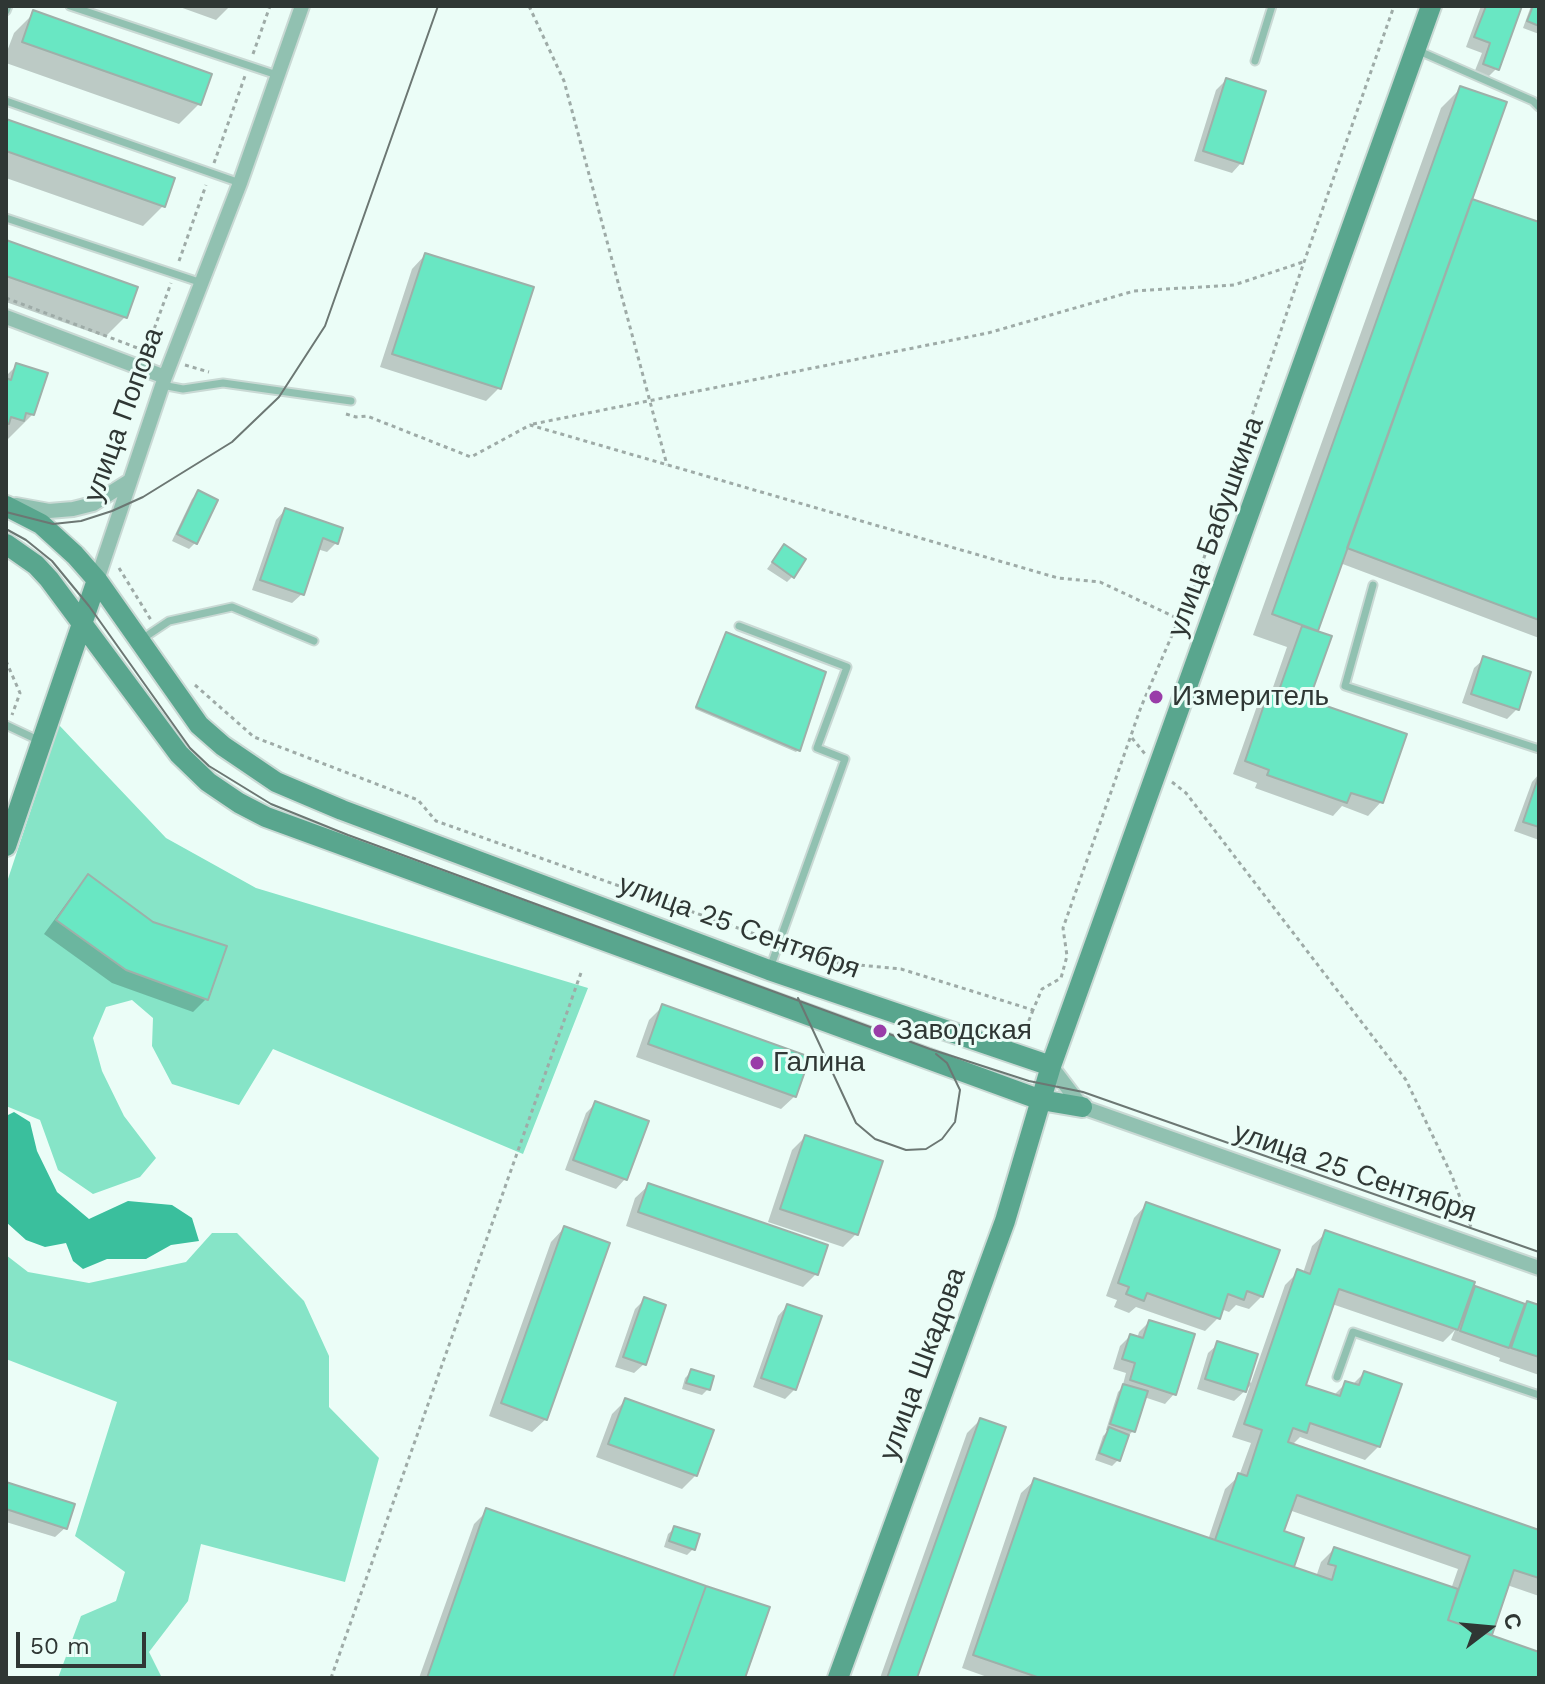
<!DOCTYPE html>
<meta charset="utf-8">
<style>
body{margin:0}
#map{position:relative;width:1545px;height:1684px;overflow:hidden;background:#ebfdf7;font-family:"Work Sans",sans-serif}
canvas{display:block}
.frame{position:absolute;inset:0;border:8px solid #2f3734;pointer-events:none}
.north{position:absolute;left:1449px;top:1588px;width:80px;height:80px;-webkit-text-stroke:6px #ebfdf7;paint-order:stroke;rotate:74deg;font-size:22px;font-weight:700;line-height:32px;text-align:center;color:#2f3734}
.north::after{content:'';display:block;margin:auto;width:28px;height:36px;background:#2f3734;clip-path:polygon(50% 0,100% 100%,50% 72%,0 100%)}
.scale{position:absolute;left:16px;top:1632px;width:130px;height:36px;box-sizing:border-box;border:4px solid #2f3734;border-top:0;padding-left:10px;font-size:24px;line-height:28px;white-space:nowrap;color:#2f3734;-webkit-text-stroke:6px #ebfdf7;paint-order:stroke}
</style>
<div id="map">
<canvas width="1545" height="1684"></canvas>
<div class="frame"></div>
<div class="north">С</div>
<div class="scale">50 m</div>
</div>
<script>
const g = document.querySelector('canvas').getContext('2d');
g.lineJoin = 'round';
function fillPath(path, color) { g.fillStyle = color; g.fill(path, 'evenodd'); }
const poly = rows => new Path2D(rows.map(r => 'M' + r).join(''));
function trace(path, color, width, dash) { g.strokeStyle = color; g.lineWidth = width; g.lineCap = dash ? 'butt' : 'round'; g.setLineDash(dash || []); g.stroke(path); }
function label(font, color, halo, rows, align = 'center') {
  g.font = font + ' "Work Sans",sans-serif'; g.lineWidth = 6; g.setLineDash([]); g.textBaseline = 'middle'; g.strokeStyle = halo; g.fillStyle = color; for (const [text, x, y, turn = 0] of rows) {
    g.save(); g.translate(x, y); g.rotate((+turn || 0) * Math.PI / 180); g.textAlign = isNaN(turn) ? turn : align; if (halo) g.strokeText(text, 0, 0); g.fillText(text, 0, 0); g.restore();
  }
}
fillPath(poly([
 [59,725,166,838,256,888,588,988,523,1154,273,1049,239,1105,172,1084,152,1046,153,1018,132,1000,106,1007,93,1038,102,1071,124,1116,156,1158,140,1177,93,1194,58,1170,40,1120,6,1106,6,885],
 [212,1233,237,1233,304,1301,329,1356,329,1407,379,1458,345,1582,201,1544,188,1601,149,1652,162,1678,58,1678,81,1616,116,1601,125,1572,75,1536,117,1402,6,1359,6,1255,28,1272,89,1283,186,1262]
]), '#86e4c7');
fillPath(poly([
 [14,1112,30,1122,37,1151,57,1192,89,1219,128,1201,172,1205,192,1218,199,1241,171,1245,146,1259,107,1259,83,1269,73,1261,66,1243,45,1247,26,1240,6,1222,6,1116]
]), '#3abf9d');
fillPath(poly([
 [177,6,230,6,216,20],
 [1481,6,1520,6,1497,68,1487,78,1474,73,1482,53,1466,47],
 [1531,6,1539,6,1539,34,1523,28],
 [34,13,199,104,179,124,6,63,6,54,14,33],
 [1226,80,1241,163,1232,173,1194,161,1216,90],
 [1461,88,1470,200,1539,224,1539,638,1340,563,1315,632,1307,701,1404,735,1381,802,1368,816,1342,806,1333,816,1255,788,1257,783,1233,774,1257,706,1271,693,1287,647,1253,635,1441,108],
 [6,121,163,206,143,226,6,178],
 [6,242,125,317,105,337,6,302],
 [425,255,499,388,486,401,380,367,412,269],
 [17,365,33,414,6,441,6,376],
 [198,493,216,501,195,543,189,549,172,541,192,499],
 [285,510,336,543,327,552,317,549,302,594,292,603,252,590,276,520],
 [784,546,793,576,787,582,767,569],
 [724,637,798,750,796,752,695,709],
 [1484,659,1517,709,1507,719,1462,703,1474,668],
 [1539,774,1539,840,1514,831,1532,782],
 [89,877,206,999,193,1012,112,983,44,934,76,890],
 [662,1007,795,1096,781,1109,636,1057,649,1020],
 [596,1103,625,1179,616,1189,565,1170,586,1113],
 [805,1137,856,1234,843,1247,768,1222,792,1150],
 [649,1185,816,1274,803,1287,626,1226,635,1198],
 [1147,1204,1262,1296,1249,1309,1236,1305,1229,1312,1221,1309,1218,1318,1205,1331,1136,1307,1129,1313,1114,1307,1117,1300,1106,1296,1134,1218],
 [564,1228,546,1419,532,1432,489,1416,551,1242],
 [1326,1233,1467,1297,1476,1289,1525,1306,1528,1303,1539,1307,1539,1375,1499,1361,1500,1358,1451,1340,1455,1330,1443,1342,1332,1304,1304,1386,1333,1396,1346,1383,1352,1385,1364,1373,1379,1446,1365,1460,1300,1437,1291,1446,1539,1532,1539,1596,1507,1585,1489,1637,1539,1654,1539,1678,990,1678,962,1668,1021,1493,1035,1480,1208,1540,1225,1489,1239,1476,1251,1443,1232,1437,1250,1386,1234,1401,1197,1389,1208,1353,1218,1344,1251,1383,1285,1285,1298,1272,1303,1273,1312,1246],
 [1289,1510,1458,1569,1451,1589,1334,1549,1321,1562,1316,1577,1291,1568,1282,1532],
 [645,1299,644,1364,634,1373,615,1367,635,1309],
 [787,1306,795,1389,785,1399,753,1387,778,1316],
 [1149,1322,1174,1394,1165,1404,1144,1397,1133,1431,1127,1437,1118,1460,1112,1466,1095,1460,1103,1436,1108,1431,1106,1430,1118,1392,1122,1388,1126,1373,1113,1369,1120,1346,1130,1336,1137,1339,1139,1332],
 [691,1372,708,1389,702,1395,682,1389,685,1378],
 [626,1400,696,1475,682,1489,596,1457,612,1414],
 [980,1420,915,1678,880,1678,967,1433],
 [6,1484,65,1528,55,1537,6,1522],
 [487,1511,742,1678,419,1678,474,1524],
 [675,1528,693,1549,687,1555,664,1547,668,1534]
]), '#0003');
const building = poly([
 [1486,6,1522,6,1499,70,1483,64,1490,43,1474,37,1486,6],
 [1533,6,1539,6,1539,26,1527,21,1533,6],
 [33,10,212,74,201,105,22,42,33,10],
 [1226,78,1266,91,1243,164,1203,151,1226,78],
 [1460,86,1507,102,1318,631,1272,614,1460,86],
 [6,119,175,178,165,207,6,151,6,119],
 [1472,199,1539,222,1539,620,1347,548,1472,199],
 [6,240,138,287,127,318,6,276,6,240],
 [425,253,534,287,501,389,392,354,425,253],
 [16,363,48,373,34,415,26,413,24,421,11,417,9,424,6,423,6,378,11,380,16,363],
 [198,490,218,500,197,544,177,534,198,490],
 [285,508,343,528,338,544,323,538,304,595,260,580,285,508],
 [784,544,806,559,794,578,772,562,784,544],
 [1302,626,1332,636,1309,700,1407,734,1383,803,1351,793,1347,803,1267,775,1269,770,1245,761,1269,690,1278,693,1302,626],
 [726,632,826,672,800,751,696,707,726,632],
 [1483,656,1531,672,1519,710,1471,694,1483,656],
 [1539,775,1539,827,1523,822,1539,775],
 [88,874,153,922,227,946,208,1000,126,970,56,920,88,874],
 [662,1004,810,1057,796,1097,648,1044,662,1004],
 [595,1101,649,1121,627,1180,573,1160,595,1101],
 [805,1135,883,1161,858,1235,780,1209,805,1135],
 [648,1183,828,1245,818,1275,638,1212,648,1183],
 [1146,1202,1280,1250,1263,1297,1247,1291,1244,1300,1228,1294,1220,1319,1147,1293,1144,1301,1126,1294,1129,1287,1118,1283,1146,1202],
 [564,1226,610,1243,547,1420,501,1403,564,1226],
 [1325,1230,1475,1282,1458,1330,1339,1289,1306,1385,1340,1396,1345,1381,1359,1385,1364,1371,1402,1384,1380,1447,1310,1423,1307,1433,1293,1428,1288,1442,1539,1530,1539,1578,1514,1570,1492,1635,1448,1620,1470,1556,1297,1495,1284,1531,1304,1538,1294,1567,1215,1540,1238,1473,1247,1476,1262,1430,1244,1424,1297,1269,1310,1274,1325,1230],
 [1475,1286,1525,1304,1509,1348,1460,1331,1475,1286],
 [644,1297,666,1305,646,1365,623,1357,644,1297],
 [1527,1301,1539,1305,1539,1357,1511,1348,1527,1301],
 [787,1304,822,1316,796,1390,761,1378,787,1304],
 [1149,1320,1195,1334,1176,1395,1130,1380,1135,1363,1122,1359,1130,1334,1143,1338,1149,1320],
 [1217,1341,1258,1354,1246,1392,1205,1379,1217,1341],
 [691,1369,714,1376,710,1390,686,1383,691,1369],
 [1123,1384,1148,1391,1135,1432,1110,1424,1123,1384],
 [625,1398,714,1430,697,1476,608,1444,625,1398],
 [980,1418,1006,1427,917,1678,887,1678,980,1418],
 [1109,1427,1129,1435,1120,1461,1099,1453,1109,1427],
 [1034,1478,1332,1580,1336,1566,1328,1564,1334,1547,1458,1589,1448,1620,1539,1652,1539,1678,1040,1678,973,1655,1034,1478],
 [6,1482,75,1504,67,1529,6,1509,6,1482],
 [486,1508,706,1586,673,1678,427,1678,486,1508],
 [674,1526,700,1534,695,1550,669,1541,674,1526],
 [706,1586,770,1607,745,1678,673,1678,706,1586]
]);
fillPath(building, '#69e7c3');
trace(building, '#9eb0a9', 2);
const lane = poly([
 [70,6,277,75],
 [6,11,8,6],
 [1419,51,1533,101,1539,107],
 [1255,61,1272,6],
 [6,101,240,183],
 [6,218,202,283],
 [162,385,183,389,223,383,351,401],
 [1373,585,1345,686,1539,749],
 [739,626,847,667,817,748,845,759,770,968],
 [142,639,169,621,232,607,314,641],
 [6,725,40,741],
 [1337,1377,1353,1332,1539,1395]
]);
const street = poly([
 [6,317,165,377],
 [16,505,49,511,73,509,93,504,128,482],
 [97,580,165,377,240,183,302,6],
 [1051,1066,1082,1107,1539,1268]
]);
const secondary = poly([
 [6,506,41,524,75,555,97,580,199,725,223,746,276,782,342,810,769,970,1051,1066],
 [6,544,36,565,49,579,179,754,208,782,239,803,266,817,1041,1100,1082,1107],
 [6,846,97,580],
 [838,1678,1005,1221,1051,1066,1431,6]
]);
trace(lane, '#c9d9d4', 11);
trace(street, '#c9d9d4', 18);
trace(secondary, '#c9d9d4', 24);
trace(poly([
 [529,6,564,81,667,465],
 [253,54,270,6],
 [214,163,245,76],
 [179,261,206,185],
 [6,298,156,355],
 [146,351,171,283],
 [185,365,209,372],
 [346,414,356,417,367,416,471,457,530,425,1058,578,1100,582,1179,619],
 [533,424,988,333,1134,291,1234,285,1303,262],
 [119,568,151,620],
 [6,661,20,693,12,715],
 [195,685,254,737,418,800,436,821,769,939],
 [1132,738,1145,754],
 [1172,782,1186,793,1406,1080,1452,1176,1471,1227],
 [792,946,838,963,901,969,1033,1010,1042,989,1061,978,1067,956,1063,928,1141,707,1179,619,1184,617,1304,262,1394,6],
 [1023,1036,1033,1010],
 [331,1678,582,970]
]), '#9eaba7', 3, [4, 4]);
trace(lane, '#91c1b1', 7);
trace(street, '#91c1b1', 14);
trace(secondary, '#59a68e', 20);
trace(poly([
 [6,512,53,524,81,521,112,511,143,497,232,442,279,397,325,326,438,6],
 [6,529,26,540,52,561,89,606,190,748,209,766,271,804,348,835,930,1049,1029,1081,1083,1092,1539,1252],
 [798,998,856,1123,875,1139,906,1150,926,1149,942,1139,955,1122,960,1090,947,1063,936,1054]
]), '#6c7773', 2);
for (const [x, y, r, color] of [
 [1156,697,8,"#993da8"],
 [880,1031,8,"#993da8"],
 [757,1063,8,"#993da8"]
]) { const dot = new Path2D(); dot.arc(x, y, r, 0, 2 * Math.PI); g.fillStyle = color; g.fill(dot); trace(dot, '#ebfdf7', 3); }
label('28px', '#2f3734', '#ebfdf7', [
 ["улица Попова",124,415,-70],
 ["улица Бабушкина",1216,527,-70],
 ["улица 25 Сентября",739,927,20],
 ["улица 25 Сентября",1355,1173,19],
 ["улица Шкадова",923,1364,-70]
]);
label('28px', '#2f3734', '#ebfdf7', [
 ["Измеритель",1172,697],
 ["Заводская",896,1031],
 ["Галина",773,1063]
], 'left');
</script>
